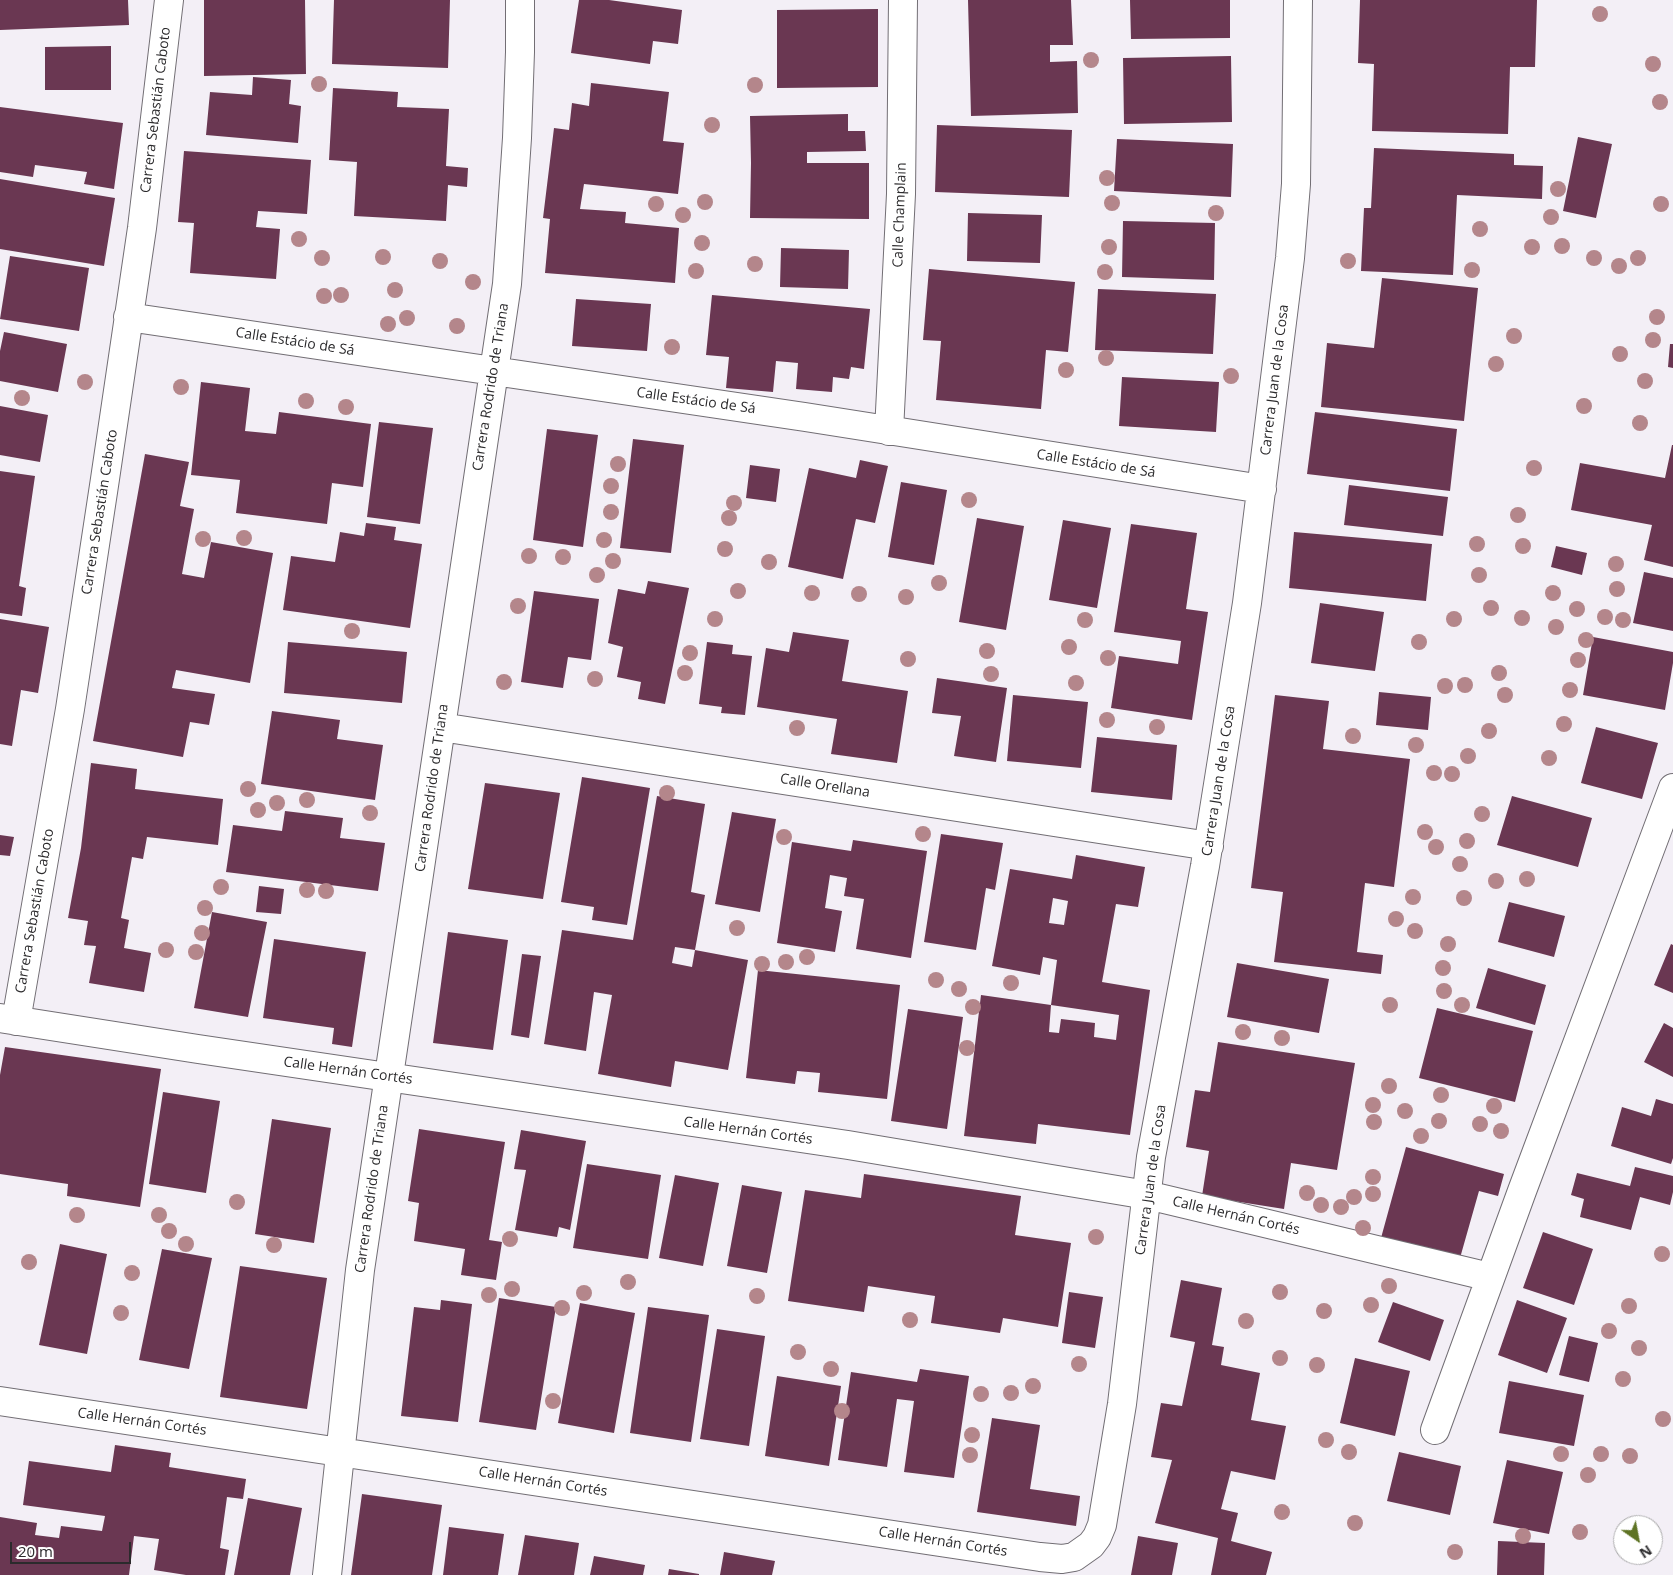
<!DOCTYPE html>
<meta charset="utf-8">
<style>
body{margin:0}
#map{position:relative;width:1673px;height:1575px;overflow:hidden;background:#f3eff6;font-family:"Open Sans",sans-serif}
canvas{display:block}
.north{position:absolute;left:1613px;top:1515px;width:50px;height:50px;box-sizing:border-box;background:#fff;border:1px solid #aaaaab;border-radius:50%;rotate:147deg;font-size:14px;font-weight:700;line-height:20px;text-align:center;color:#2b2a2c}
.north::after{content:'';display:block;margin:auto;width:18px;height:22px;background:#5e7324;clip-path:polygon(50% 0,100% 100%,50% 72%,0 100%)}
.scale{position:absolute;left:10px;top:1542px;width:121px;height:22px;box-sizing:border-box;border:2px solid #2b2a2c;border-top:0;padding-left:6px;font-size:15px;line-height:18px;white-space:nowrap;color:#2b2a2c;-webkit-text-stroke:4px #fff;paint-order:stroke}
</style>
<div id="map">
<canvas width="1673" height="1575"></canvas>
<div class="north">N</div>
<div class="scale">20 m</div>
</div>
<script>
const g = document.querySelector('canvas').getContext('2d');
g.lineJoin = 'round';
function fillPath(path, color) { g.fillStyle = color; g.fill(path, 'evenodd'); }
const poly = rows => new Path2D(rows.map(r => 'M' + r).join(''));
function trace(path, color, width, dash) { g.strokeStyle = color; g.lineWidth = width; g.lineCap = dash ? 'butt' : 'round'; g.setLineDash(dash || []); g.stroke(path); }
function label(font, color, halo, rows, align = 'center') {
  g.font = font + ' "Open Sans",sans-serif'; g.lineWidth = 5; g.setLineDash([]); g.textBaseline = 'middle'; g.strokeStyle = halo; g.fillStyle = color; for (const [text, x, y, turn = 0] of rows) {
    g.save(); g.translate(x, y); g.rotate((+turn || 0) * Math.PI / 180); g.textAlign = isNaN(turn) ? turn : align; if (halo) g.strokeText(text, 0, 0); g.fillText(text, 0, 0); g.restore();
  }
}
fillPath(poly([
 [0,0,128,0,129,25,0,30],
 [204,0,305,0,306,74,204,76],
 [334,0,450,0,448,68,332,64],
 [579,0,609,0,682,10,678,44,653,41,650,64,571,53],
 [968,0,1071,0,1073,45,1050,45,1050,62,1077,61,1078,113,971,116],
 [1130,0,1230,0,1230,38,1131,39],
 [1360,0,1537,0,1535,67,1510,67,1508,134,1372,131,1374,64,1358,63],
 [878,9,878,87,777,88,777,10],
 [111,46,111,90,45,90,45,47],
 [1231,56,1232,122,1124,124,1123,58],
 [253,77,291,80,289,104,301,106,298,143,206,135,210,92,252,95],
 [591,83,669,92,663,141,684,143,678,194,584,184,580,209,626,212,625,223,679,228,675,283,545,273,550,219,543,218,554,128,569,130,572,103,589,106],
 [333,88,398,92,397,107,449,109,446,166,468,168,467,187,448,185,446,221,354,216,357,162,329,160],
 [0,107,123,123,114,189,84,184,87,172,35,165,33,177,0,172],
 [848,114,848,131,865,131,866,151,807,152,807,163,869,163,869,219,750,218,751,163,750,116],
 [937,125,1072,130,1069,197,935,192],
 [1578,137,1612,144,1596,218,1563,211],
 [1117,139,1233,144,1231,197,1114,191],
 [1374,148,1514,154,1514,165,1543,166,1542,199,1457,195,1453,275,1361,271,1364,208,1371,208],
 [184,151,311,160,307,214,258,211,256,227,280,229,276,279,190,273,194,223,178,222],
 [0,179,115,198,104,266,0,249],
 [968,213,1042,215,1040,263,967,261],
 [1123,221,1215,223,1214,280,1122,277],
 [781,248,849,250,848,289,780,287],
 [10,256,89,268,79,331,0,319],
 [929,269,1075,282,1068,352,1046,350,1041,409,936,400,941,341,923,340],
 [1382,278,1478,288,1464,421,1321,407,1327,343,1374,348],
 [1098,289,1216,294,1213,354,1095,350],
 [712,295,870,309,864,369,851,367,849,379,833,377,832,392,796,389,798,363,776,361,773,392,726,388,729,357,706,355],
 [576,299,651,304,647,351,572,346],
 [4,332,67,344,58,392,0,381,0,351],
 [1670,344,1673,344,1673,368,1668,367],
 [1122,377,1219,382,1216,432,1119,426],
 [201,382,250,388,245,431,276,434,279,412,371,424,363,487,332,483,327,524,236,513,240,480,191,475],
 [0,406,48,415,40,462,0,455],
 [1315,412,1457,429,1450,491,1307,474],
 [379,422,433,428,420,524,367,517],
 [547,429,598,435,583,547,533,540],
 [633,439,684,445,671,553,620,548],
 [1672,445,1673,445,1673,567,1644,560,1652,525,1571,510,1580,463,1665,478],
 [145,454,189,462,180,506,194,509,182,574,204,578,211,542,273,553,250,683,176,670,172,688,215,694,209,725,190,722,183,757,93,741],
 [860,460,888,466,875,523,856,519,843,579,788,567,809,468,856,478],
 [750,465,780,469,776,502,746,498],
 [0,471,35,476,19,586,26,588,22,616,0,613],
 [901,482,947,490,934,565,888,557],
 [1349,485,1448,497,1443,536,1344,525],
 [977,518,1024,526,1006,630,959,622],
 [1063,520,1111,528,1097,608,1049,600],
 [366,523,396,527,394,540,422,544,410,628,283,610,291,556,335,562,340,532,364,536],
 [1131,524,1197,533,1186,609,1208,612,1192,720,1111,708,1119,656,1178,664,1181,641,1114,632],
 [1294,532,1432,544,1426,601,1289,588],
 [1556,546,1587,553,1582,575,1551,567],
 [1644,572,1673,578,1673,631,1633,623],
 [648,581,689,588,665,704,638,699,641,682,617,677,623,647,608,643,618,589,645,594],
 [534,591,599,599,591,660,568,657,563,688,521,682],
 [1320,603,1384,612,1375,671,1311,663],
 [0,619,49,627,38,693,21,690,12,746,0,744],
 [793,632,849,640,842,681,908,691,897,763,831,754,837,719,757,707,766,648,789,652],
 [1593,637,1673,652,1673,663,1665,710,1583,695],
 [288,642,407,652,402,703,284,693],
 [707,642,733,645,732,654,752,656,745,715,721,713,722,707,699,704],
 [937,678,1007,688,996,762,954,756,961,716,932,713],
 [1379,692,1431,697,1428,730,1376,725],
 [1013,695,1088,702,1081,768,1007,761],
 [1275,695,1329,701,1323,749,1410,759,1394,887,1365,883,1357,952,1383,955,1381,974,1274,962,1283,892,1251,888],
 [272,711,340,720,337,739,383,745,375,800,261,784],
 [1596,727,1658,743,1642,799,1581,783],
 [1097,737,1177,745,1172,800,1091,792],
 [91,763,137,769,135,789,223,799,218,845,147,837,143,859,132,857,121,918,129,920,124,948,151,953,144,992,89,983,96,946,84,945,88,921,68,918,81,848],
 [582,777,650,788,627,925,592,920,594,907,561,902],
 [485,783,560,793,543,899,468,889],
 [657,796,705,804,691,892,705,895,695,950,748,960,728,1070,675,1061,671,1087,598,1074,612,995,594,992,586,1051,544,1044,562,930,633,940],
 [675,947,695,950,692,967,672,963],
 [1512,796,1592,818,1578,867,1497,845],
 [285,811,343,818,340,838,385,843,378,891,226,872,233,825,282,831],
 [732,812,776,819,760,912,715,904],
 [941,834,1003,843,995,890,986,888,976,950,924,942],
 [0,835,14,837,10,856,0,855],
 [853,840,927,851,911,958,856,949,864,899,844,896,847,878,830,875,825,908,842,911,835,952,777,943,792,842,851,851],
 [1076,855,1145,867,1138,907,1116,904,1102,982,1150,990,1130,1135,1038,1124,1036,1144,964,1136,981,995,1051,1005,1057,960,1043,957,1040,975,992,966,1010,869,1072,879],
 [1053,898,1068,901,1064,925,1049,923],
 [1051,1005,1119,1015,1116,1040,1094,1037,1095,1023,1061,1019,1059,1033,1049,1032],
 [259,886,284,889,281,914,256,912],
 [1509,902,1565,916,1554,957,1498,942],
 [212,912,267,922,248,1017,194,1008],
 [448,932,508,940,493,1050,433,1043],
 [274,939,366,952,352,1047,332,1044,334,1028,263,1018],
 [1671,944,1673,945,1673,993,1654,985],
 [522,954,541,956,529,1038,511,1035],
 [1237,963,1329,979,1319,1033,1227,1017],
 [1488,968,1546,985,1535,1025,1476,1008],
 [758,970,900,985,887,1099,818,1092,820,1073,797,1071,795,1084,746,1078],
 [1437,1008,1533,1031,1515,1102,1419,1078],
 [908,1009,963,1017,947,1129,891,1121],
 [1664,1023,1673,1028,1673,1077,1644,1062],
 [1218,1042,1355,1063,1337,1170,1291,1163,1284,1209,1202,1196,1209,1151,1186,1147,1195,1090,1210,1092],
 [5,1047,161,1069,140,1207,67,1196,68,1184,0,1174,0,1075],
 [163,1092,220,1101,206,1193,149,1184],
 [1656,1099,1673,1104,1673,1158,1671,1164,1611,1146,1622,1107,1651,1116],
 [272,1119,331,1128,314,1243,255,1234],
 [419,1129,505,1142,489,1240,502,1242,496,1280,461,1275,465,1249,414,1241,419,1203,408,1201],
 [521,1130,586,1141,570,1230,559,1227,557,1237,515,1230,526,1170,514,1169],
 [1406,1147,1504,1174,1498,1196,1479,1191,1460,1258,1381,1238],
 [587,1164,661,1175,648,1259,573,1248],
 [1635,1167,1673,1176,1673,1192,1670,1205,1640,1197,1631,1230,1580,1217,1584,1199,1571,1195,1577,1173,1630,1186],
 [864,1174,1021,1196,1015,1235,1071,1243,1058,1327,1003,1318,1000,1333,931,1323,935,1296,868,1286,864,1312,788,1301,805,1190,861,1198],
 [675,1175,719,1183,703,1266,659,1258],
 [742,1185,782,1192,767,1273,727,1266],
 [1543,1232,1593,1249,1574,1305,1523,1288],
 [60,1244,107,1254,87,1354,39,1345],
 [162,1249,212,1258,189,1369,139,1360],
 [240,1266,327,1278,307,1409,220,1397],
 [1181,1280,1222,1288,1212,1345,1224,1347,1221,1365,1260,1373,1251,1420,1286,1426,1275,1480,1231,1471,1221,1509,1238,1513,1231,1541,1272,1552,1266,1575,1211,1575,1218,1538,1155,1523,1172,1460,1151,1457,1161,1403,1182,1406,1195,1342,1170,1337],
 [1069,1292,1103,1297,1095,1348,1062,1343],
 [499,1298,556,1307,536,1430,479,1422],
 [441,1300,472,1304,458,1422,401,1416,414,1307,440,1310],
 [1517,1300,1567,1318,1547,1373,1498,1355],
 [1393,1302,1444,1320,1430,1361,1378,1342],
 [580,1303,635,1313,614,1433,558,1423],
 [648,1307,709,1315,691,1442,630,1433],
 [717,1329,765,1336,749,1446,700,1439],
 [1569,1336,1598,1343,1589,1382,1559,1375],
 [1355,1358,1410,1371,1395,1436,1340,1423],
 [920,1369,969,1376,954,1478,904,1472,914,1401,897,1399,887,1467,838,1460,851,1372,917,1382],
 [777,1376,841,1386,829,1466,765,1456],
 [1509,1381,1584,1395,1574,1446,1499,1433],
 [992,1418,1040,1425,1030,1489,1080,1496,1076,1526,977,1512],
 [115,1445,171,1453,169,1467,246,1479,243,1499,227,1497,220,1548,229,1550,225,1575,186,1575,154,1570,159,1539,134,1536,129,1575,0,1575,0,1517,37,1523,35,1535,59,1538,61,1526,102,1531,105,1516,23,1505,29,1461,111,1472],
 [1399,1452,1461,1466,1450,1515,1387,1501],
 [1507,1460,1563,1472,1549,1534,1493,1523],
 [362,1494,442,1505,432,1575,351,1575],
 [248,1498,302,1508,290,1575,234,1575],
 [449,1527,504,1534,498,1575,443,1575],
 [525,1535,579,1543,574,1575,518,1575],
 [1138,1536,1178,1543,1172,1575,1131,1575],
 [1498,1541,1545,1543,1544,1575,1497,1575],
 [724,1552,775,1561,772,1575,720,1575],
 [594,1556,645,1565,643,1575,590,1575],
 [669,1569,699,1574,699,1575,668,1575]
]), '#6a3752');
const minor = poly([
 [128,317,805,417,1262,489],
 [889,431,901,194,903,0],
 [441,727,1209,846],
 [0,1018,198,1049,848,1145,1147,1195,1490,1277],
 [16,1021,70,709,105,479,142,228,169,0],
 [0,1401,1040,1557,1062,1559,1074,1557,1091,1545,1097,1537,1102,1525,1122,1404,1151,1157,1205,866,1247,603,1290,258,1296,184,1298,0],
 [1435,1430,1522,1191,1673,788],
 [327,1575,360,1270,507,284,517,138,520,52,520,0]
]);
trace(minor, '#726e74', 30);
trace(minor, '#fff', 28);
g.fillStyle = '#b4868b';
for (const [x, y] of [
 [1600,14],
 [1091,60],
 [1653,64],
 [319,84],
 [755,85],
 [1660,102],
 [712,125],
 [1107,178],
 [1558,189],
 [705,202],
 [1112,203],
 [656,204],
 [1661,204],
 [1216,213],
 [683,215],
 [1551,217],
 [1480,229],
 [299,239],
 [702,243],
 [1562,246],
 [1109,247],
 [1532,247],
 [383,257],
 [322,258],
 [1594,258],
 [1638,258],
 [440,261],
 [1348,261],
 [755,264],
 [1619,266],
 [1472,270],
 [696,271],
 [1105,272],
 [473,282],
 [395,290],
 [341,295],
 [324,296],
 [1657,317],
 [407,318],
 [388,324],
 [457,326],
 [1514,336],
 [1653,340],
 [672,347],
 [1620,354],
 [1106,358],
 [1496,364],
 [1066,370],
 [1231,376],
 [1645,381],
 [85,382],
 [181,387],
 [22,398],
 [306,401],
 [1584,406],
 [346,407],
 [1640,423],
 [618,464],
 [1534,468],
 [611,486],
 [969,500],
 [734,503],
 [611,512],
 [1518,515],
 [729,518],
 [244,538],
 [203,539],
 [604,540],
 [1477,544],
 [1523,546],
 [725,549],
 [529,556],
 [563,557],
 [613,561],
 [769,562],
 [1616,564],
 [597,575],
 [1479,575],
 [939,583],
 [1617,589],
 [738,591],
 [812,593],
 [1553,593],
 [859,594],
 [906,597],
 [518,606],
 [1491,608],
 [1577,609],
 [1605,617],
 [1522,618],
 [715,619],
 [1454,619],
 [1085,620],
 [1623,620],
 [1556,627],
 [352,631],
 [1586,640],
 [1419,642],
 [1069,647],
 [987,651],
 [690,653],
 [1108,658],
 [908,659],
 [1578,660],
 [685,673],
 [1499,673],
 [991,674],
 [595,679],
 [504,682],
 [1076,683],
 [1465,685],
 [1445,686],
 [1570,690],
 [1505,695],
 [1107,720],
 [1564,724],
 [1157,727],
 [797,728],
 [1489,731],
 [1353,736],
 [1416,745],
 [1468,756],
 [1549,758],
 [1434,773],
 [1452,774],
 [248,789],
 [667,793],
 [307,800],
 [277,803],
 [258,810],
 [370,813],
 [1482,814],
 [1425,832],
 [923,834],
 [784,837],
 [1467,841],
 [1436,847],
 [1460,864],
 [1527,879],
 [1496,881],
 [221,887],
 [307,890],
 [326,891],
 [1413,897],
 [1464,898],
 [205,908],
 [1396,919],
 [737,928],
 [1415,931],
 [202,933],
 [1448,944],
 [166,950],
 [196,952],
 [807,957],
 [786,962],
 [762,964],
 [1443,968],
 [936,980],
 [1011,983],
 [959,989],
 [1444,991],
 [1390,1005],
 [1462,1005],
 [973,1007],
 [1243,1032],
 [1282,1038],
 [967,1048],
 [1389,1086],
 [1441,1095],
 [1373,1105],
 [1494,1106],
 [1405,1111],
 [1439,1121],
 [1374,1122],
 [1480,1124],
 [1501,1131],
 [1421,1136],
 [1373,1177],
 [1307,1193],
 [1373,1194],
 [1354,1197],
 [237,1202],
 [1321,1205],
 [1341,1207],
 [77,1215],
 [159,1215],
 [1363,1228],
 [169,1231],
 [1096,1237],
 [510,1239],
 [186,1244],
 [274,1245],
 [1662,1254],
 [29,1262],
 [132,1273],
 [628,1282],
 [1389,1286],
 [512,1289],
 [1280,1292],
 [584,1293],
 [489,1295],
 [757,1296],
 [1371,1305],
 [1629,1306],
 [562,1308],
 [1324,1311],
 [121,1313],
 [910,1320],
 [1246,1321],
 [1609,1331],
 [1639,1348],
 [798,1352],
 [1280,1358],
 [1079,1364],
 [1317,1365],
 [831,1369],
 [1623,1379],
 [1033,1386],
 [1011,1393],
 [981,1394],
 [553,1401],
 [842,1411],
 [1663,1419],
 [972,1435],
 [1326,1440],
 [1349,1452],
 [1561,1454],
 [1601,1454],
 [970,1455],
 [1630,1456],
 [1588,1475],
 [1282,1512],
 [1355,1523],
 [1580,1532],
 [1523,1536],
 [1455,1552]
]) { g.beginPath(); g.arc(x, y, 8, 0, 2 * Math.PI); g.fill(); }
label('14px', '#2b2a2c', '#fff', [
 ["Carrera Sebastián Caboto",156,110,-83],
 ["Calle Champlain",900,215,-88],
 ["Calle Estácio de Sá",295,342,9],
 ["Carrera Juan de la Cosa",1275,380,-83],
 ["Carrera Rodrido de Triana",491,387,-81],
 ["Calle Estácio de Sá",696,401,8],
 ["Calle Estácio de Sá",1096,464,9],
 ["Carrera Sebastián Caboto",100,512,-81],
 ["Carrera Juan de la Cosa",1219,781,-81],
 ["Calle Orellana",825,786,9],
 ["Carrera Rodrido de Triana",432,788,-82],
 ["Carrera Sebastián Caboto",35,911,-80],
 ["Calle Hernán Cortés",348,1071,8],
 ["Calle Hernán Cortés",748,1131,8],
 ["Carrera Juan de la Cosa",1151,1180,-82],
 ["Carrera Rodrido de Triana",372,1189,-82],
 ["Calle Hernán Cortés",1236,1216,13],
 ["Calle Hernán Cortés",142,1422,8],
 ["Calle Hernán Cortés",543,1482,9],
 ["Calle Hernán Cortés",943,1542,9]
]);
</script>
